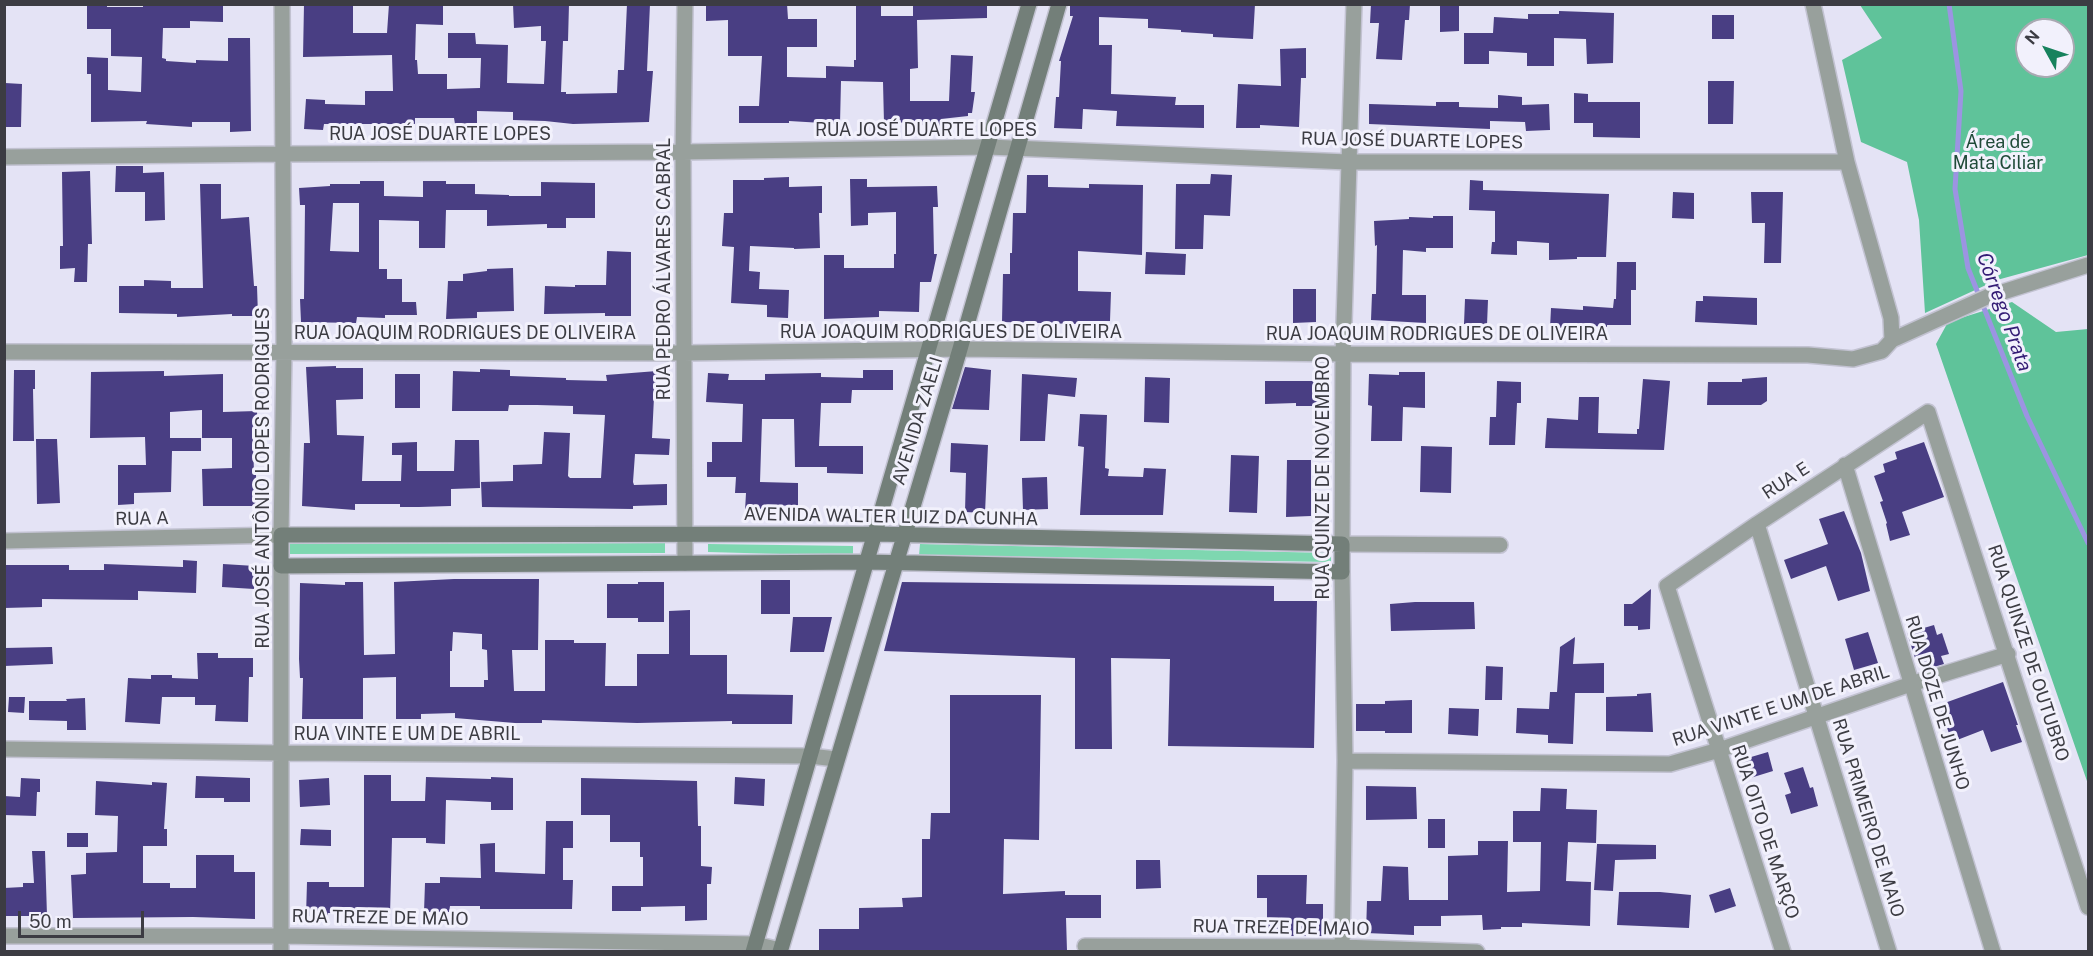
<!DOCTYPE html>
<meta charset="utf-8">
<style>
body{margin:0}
#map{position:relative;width:2093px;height:956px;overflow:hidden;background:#e4e3f5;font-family:"Public Sans",sans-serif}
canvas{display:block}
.frame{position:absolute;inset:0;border:6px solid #3c3c43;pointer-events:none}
.north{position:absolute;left:2015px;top:18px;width:60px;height:60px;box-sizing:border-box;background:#f2f1fc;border:2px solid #a9a9b2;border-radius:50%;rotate:310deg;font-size:16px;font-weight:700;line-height:24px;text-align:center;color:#3c3c43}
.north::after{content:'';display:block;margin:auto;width:21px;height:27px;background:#17825d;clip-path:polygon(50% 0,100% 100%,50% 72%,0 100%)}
.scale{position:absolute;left:18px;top:911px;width:126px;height:27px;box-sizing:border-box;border:3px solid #3c3c43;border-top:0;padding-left:8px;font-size:18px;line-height:21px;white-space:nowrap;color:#3c3c43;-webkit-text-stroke:4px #f2f1fc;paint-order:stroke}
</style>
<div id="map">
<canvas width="2093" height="956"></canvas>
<div class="frame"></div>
<div class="north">N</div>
<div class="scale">50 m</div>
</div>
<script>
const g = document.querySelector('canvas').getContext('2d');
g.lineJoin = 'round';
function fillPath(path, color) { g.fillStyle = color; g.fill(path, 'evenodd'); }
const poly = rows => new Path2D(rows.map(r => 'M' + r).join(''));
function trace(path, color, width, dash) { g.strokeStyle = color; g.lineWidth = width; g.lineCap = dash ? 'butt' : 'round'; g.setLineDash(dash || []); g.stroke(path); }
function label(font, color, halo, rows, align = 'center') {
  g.font = font + ' "Public Sans",sans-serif'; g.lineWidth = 6; g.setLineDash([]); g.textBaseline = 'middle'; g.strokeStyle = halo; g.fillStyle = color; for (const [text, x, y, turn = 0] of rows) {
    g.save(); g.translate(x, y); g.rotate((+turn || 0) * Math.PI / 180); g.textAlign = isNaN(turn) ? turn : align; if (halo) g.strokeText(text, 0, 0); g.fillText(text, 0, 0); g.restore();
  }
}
fillPath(poly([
 [665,543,665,553,287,554,287,544],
 [708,544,853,546,853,556,708,552],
 [920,544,1331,553,1331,562,919,555]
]), '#7ed7b0');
fillPath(poly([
 [1860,5,2088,5,2088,255,1997,280,1925,313,1919,220,1907,162,1861,142,1842,60,1882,38],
 [2027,30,2063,30,2063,66,2027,66],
 [2012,302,2056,332,2088,329,2088,784,1936,344,1948,322]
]), '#5fc39a');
trace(poly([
 [1949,4,1961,91,1955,189,1968,268,2027,416,2088,543]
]), '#9c94e2', 5);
fillPath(poly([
 [87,4,107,4,107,7,143,7,143,4,223,4,223,22,190,21,190,28,163,28,162,58,166,59,166,61,196,63,196,60,228,61,228,38,250,38,251,131,230,132,230,122,192,122,192,127,146,124,147,121,91,122,91,74,87,74,87,57,108,58,108,90,141,92,142,57,111,56,111,29,87,29],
 [304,4,353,4,353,33,387,33,389,4,421,6,421,4,443,4,443,25,416,24,415,60,417,60,418,74,447,74,447,89,480,88,481,58,448,58,448,33,475,33,476,44,508,45,507,83,544,84,546,41,541,41,541,26,514,28,513,4,569,4,568,41,563,41,561,92,566,92,566,94,617,93,618,70,624,70,627,4,650,4,647,71,653,71,649,122,573,124,545,121,513,120,513,112,477,111,477,124,455,124,454,118,415,118,415,124,324,124,323,130,304,129,306,99,325,100,325,104,365,105,365,91,393,91,392,55,303,57],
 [706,4,787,4,788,19,817,19,817,47,787,47,787,77,826,78,826,66,854,67,854,60,856,60,856,4,881,4,881,16,913,16,913,4,987,4,987,18,917,20,918,68,910,69,910,101,949,101,951,55,973,56,971,92,975,92,972,113,968,113,968,116,941,119,941,126,920,125,920,122,884,123,883,82,841,81,840,124,789,121,789,123,739,123,739,106,759,106,762,56,728,56,728,20,706,21],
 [1070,4,1255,4,1253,39,1213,37,1213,34,1181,32,1181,30,1148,28,1148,19,1099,17,1099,45,1112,45,1111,94,1176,97,1175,105,1204,105,1204,128,1116,126,1117,111,1083,109,1082,129,1054,128,1056,97,1059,97,1061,61,1059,61,1073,16,1070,16],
 [1371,4,1410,4,1409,20,1405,20,1402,60,1376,59,1379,23,1370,23],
 [1440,4,1459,4,1459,31,1440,32],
 [1559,11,1614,13,1613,63,1587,64,1586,39,1554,38,1554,66,1527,66,1527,53,1489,51,1489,64,1464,64,1464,33,1493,33,1494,17,1528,19,1528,14,1559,14],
 [1712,15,1734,15,1734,39,1712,39],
 [1306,48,1306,78,1301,78,1299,127,1260,125,1260,128,1236,128,1238,84,1281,86,1280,49],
 [1708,81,1734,81,1733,124,1708,124],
 [5,83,22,84,21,127,4,127],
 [1574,93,1588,94,1588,102,1640,102,1640,138,1593,137,1593,123,1574,123],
 [1498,95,1522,97,1522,105,1549,104,1550,130,1526,131,1525,122,1490,121,1490,129,1369,124,1369,104,1436,106,1436,102,1459,102,1459,107,1498,108],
 [116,166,143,166,143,173,164,172,165,220,145,221,145,192,115,192],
 [90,171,92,244,88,244,87,282,74,282,75,268,60,269,60,246,63,246,62,172],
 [1211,174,1232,175,1230,216,1204,215,1203,249,1175,249,1176,184,1210,184],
 [1027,175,1048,175,1048,187,1089,188,1089,184,1143,185,1142,255,1078,251,1078,291,1111,292,1110,321,1078,321,1078,324,1002,322,1003,274,1010,274,1010,253,1012,253,1013,213,1026,213],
 [789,177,789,187,822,186,822,213,819,213,820,248,794,249,794,248,750,246,749,271,760,272,759,289,789,290,788,318,767,317,767,305,731,303,734,247,722,246,724,213,733,213,733,180,764,180,764,178],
 [850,179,867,179,867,187,937,186,938,207,933,207,934,254,937,254,931,282,920,282,919,312,879,311,879,317,824,319,824,255,844,255,844,268,894,268,894,254,896,254,896,212,868,213,868,225,851,226],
 [1470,180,1483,181,1483,190,1609,194,1606,257,1577,257,1577,259,1549,260,1549,243,1517,241,1517,255,1491,254,1492,242,1495,242,1495,211,1469,210],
 [360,181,384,181,384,196,423,197,423,181,446,181,446,184,475,184,475,194,509,195,509,196,541,196,541,182,595,183,595,218,566,218,566,228,547,228,547,224,487,226,487,210,446,210,445,248,419,248,419,221,379,220,379,269,387,269,387,279,402,279,402,302,416,302,417,315,385,315,385,318,357,317,356,323,301,322,300,299,304,299,305,205,300,205,299,188,330,186,330,184,360,184],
 [333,203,359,203,359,252,330,251],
 [200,184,221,184,221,219,249,217,254,286,257,286,258,316,232,316,232,314,177,317,177,314,119,313,119,286,144,286,144,280,171,281,171,288,203,288],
 [1673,192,1694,193,1694,219,1672,218],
 [1751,192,1783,192,1781,263,1764,263,1765,223,1752,223],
 [1433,216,1453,216,1453,248,1426,248,1426,252,1403,250,1402,295,1426,295,1426,323,1371,320,1372,294,1376,294,1377,245,1375,246,1374,221,1409,219,1409,217,1433,218],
 [607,251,631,252,631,316,605,316,605,313,544,314,545,286,575,287,575,285,606,285],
 [1146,252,1186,254,1185,275,1145,274],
 [1617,262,1636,262,1636,290,1631,290,1631,325,1607,325,1607,327,1576,325,1576,329,1550,328,1551,308,1583,310,1583,306,1613,308,1614,299,1616,299],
 [513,268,514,311,477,312,477,318,446,319,448,281,463,281,463,274,487,271,487,269],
 [1293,289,1316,289,1316,322,1293,323],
 [1703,296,1757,298,1757,325,1695,322,1696,301,1703,301],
 [1465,299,1488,300,1487,325,1464,324],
 [336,366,336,368,363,368,363,399,336,400,337,435,364,436,362,481,401,481,402,455,392,455,392,443,417,442,417,471,454,471,455,440,479,440,480,488,451,489,451,506,419,507,400,507,400,504,355,504,355,510,302,506,304,443,310,443,306,367],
 [965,367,991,370,989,410,952,409],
 [480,369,510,370,510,376,566,378,566,380,607,381,606,375,657,371,658,398,654,397,652,438,670,439,669,455,635,454,633,482,634,485,667,484,667,505,633,506,633,509,482,507,481,482,513,481,513,465,542,464,544,432,570,433,568,476,570,478,601,478,605,415,573,414,573,406,537,405,509,405,508,411,452,411,453,371,480,372],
 [14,370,35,370,35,389,33,389,34,441,13,441],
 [863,370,893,370,893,390,852,390,851,403,821,403,819,446,863,446,863,474,827,473,827,467,795,467,794,419,762,419,760,482,798,483,798,506,764,505,764,511,745,511,746,493,735,493,736,477,707,477,707,462,712,462,712,442,742,442,743,404,706,402,708,373,729,374,728,380,765,380,765,374,821,373,821,377,863,378],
 [164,371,164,376,223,374,223,412,257,411,258,436,253,436,254,475,256,475,257,506,203,506,202,469,232,468,232,438,202,438,202,410,170,412,170,438,201,438,201,451,172,451,171,492,134,493,134,504,118,505,118,465,146,465,145,437,90,438,91,372],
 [1399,372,1425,372,1425,408,1403,407,1402,441,1371,441,1372,406,1368,405,1369,374,1399,375],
 [395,374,420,374,420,408,395,408],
 [1022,374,1077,378,1075,397,1048,394,1045,441,1020,441],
 [1145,377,1170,378,1169,423,1144,422],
 [1767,377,1767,401,1761,405,1707,405,1708,382,1742,382,1742,379],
 [1643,379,1670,381,1664,450,1545,448,1547,418,1578,420,1579,397,1599,397,1598,433,1637,434,1637,429,1639,429],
 [1265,381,1319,381,1318,406,1296,406,1296,403,1265,404],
 [1497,381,1521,382,1521,403,1517,403,1515,445,1489,445,1490,417,1496,417],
 [1080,414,1107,415,1105,468,1109,469,1108,476,1143,477,1144,468,1166,469,1163,515,1080,515,1084,447,1078,446],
 [36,439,57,439,60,503,37,504],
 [1924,442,1944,497,1902,512,1910,535,1890,541,1886,524,1887,523,1880,502,1883,501,1874,476,1885,472,1883,464,1897,459,1895,452],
 [951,443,988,445,985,513,965,512,966,473,950,472],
 [1421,446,1452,447,1451,493,1420,492],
 [1231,455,1259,456,1257,513,1229,512],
 [1287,460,1311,460,1311,516,1286,517],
 [1047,477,1048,509,1023,510,1022,478],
 [1844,511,1861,553,1870,591,1838,601,1826,566,1791,579,1784,560,1828,544,1819,519],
 [183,560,197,561,196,593,138,591,138,600,42,599,42,607,4,608,4,565,69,565,69,570,104,570,104,564,183,567],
 [223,564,255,566,254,589,222,587],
 [454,579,539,579,538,650,512,650,514,691,545,691,545,640,574,640,574,643,606,643,605,686,637,686,637,654,669,654,669,611,690,610,690,655,727,655,727,694,793,695,792,724,732,724,732,721,637,723,542,720,542,723,515,723,455,718,455,713,421,714,421,719,396,719,396,677,363,678,363,719,302,719,303,678,300,678,299,659,300,583,345,585,345,582,363,582,364,655,395,654,394,582],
 [453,632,482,634,482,649,487,650,488,680,484,680,484,687,450,687,450,651,452,651],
 [761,580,790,580,790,614,761,614],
 [638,582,664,582,664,622,638,622,638,618,607,618,607,584,638,584],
 [902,582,1274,586,1274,601,1317,601,1314,748,1168,746,1170,659,1111,658,1112,749,1075,749,1075,658,884,651],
 [1651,589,1650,629,1638,630,1638,626,1624,626,1624,604,1632,604],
 [1415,602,1474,602,1475,629,1391,631,1390,604],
 [793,617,832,617,824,652,790,652],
 [1934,625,1937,635,1942,633,1949,654,1941,656,1944,664,1923,670,1920,663,1917,664,1907,633],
 [1868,632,1878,663,1854,670,1845,639],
 [1575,637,1573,664,1604,663,1604,693,1575,693,1573,744,1548,743,1548,735,1516,733,1517,708,1549,709,1550,692,1557,692,1560,647],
 [52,647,53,664,4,666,4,648],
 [197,653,218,653,218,658,253,658,253,677,249,677,248,722,215,721,216,705,195,705,195,697,162,697,160,724,125,722,128,678,151,679,151,675,172,675,172,678,198,679],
 [1486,666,1503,667,1502,700,1485,700],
 [2003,682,2018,725,2016,725,2022,742,1991,752,1983,730,1952,742,1939,705],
 [1651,693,1653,732,1606,731,1606,697,1637,696,1637,694],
 [950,695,1041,695,1039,840,1004,839,1003,894,1065,891,1065,895,1101,895,1101,918,1066,918,1067,951,819,951,819,929,859,929,859,908,903,907,902,898,922,897,922,839,930,839,931,813,950,813],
 [9,697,25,697,24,713,8,712],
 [85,698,86,730,67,730,67,721,29,720,29,701,67,701,66,699],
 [1412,700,1412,733,1385,733,1385,731,1356,731,1356,704,1385,704,1385,701],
 [1449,708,1479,709,1478,736,1448,734],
 [1768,752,1773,771,1747,779,1741,760],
 [1803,767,1810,788,1813,787,1818,806,1791,814,1785,795,1791,793,1784,773],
 [364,775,391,775,391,801,425,801,426,777,491,779,491,777,513,778,513,810,491,810,491,802,446,800,445,844,426,843,426,838,392,838,390,915,373,915,373,913,328,913,328,917,306,916,307,882,329,882,329,887,364,887],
 [196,776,250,778,250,802,224,802,224,798,195,798],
 [735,777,765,779,764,806,734,804],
 [21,778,40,779,40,792,37,792,36,816,4,815,4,796,20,797],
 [329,778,330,805,300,807,299,780],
 [581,778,697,781,698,826,701,826,701,866,712,867,711,884,707,884,707,920,685,921,685,906,641,907,641,911,612,911,612,886,643,886,643,857,640,857,640,842,610,842,610,815,581,815],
 [96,781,152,785,152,782,167,783,164,829,167,829,167,846,143,846,143,883,170,883,170,888,196,888,196,855,234,855,234,872,255,872,255,919,193,917,73,918,71,875,86,874,86,853,117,852,118,816,95,815],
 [1366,786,1416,787,1417,819,1366,820],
 [1541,788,1567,789,1566,809,1597,810,1596,843,1568,842,1566,881,1591,882,1590,926,1522,923,1522,927,1501,927,1501,929,1483,930,1482,915,1441,916,1441,926,1414,926,1414,935,1366,933,1367,901,1381,901,1383,866,1408,867,1409,900,1448,900,1448,856,1478,855,1478,841,1508,841,1507,892,1540,891,1541,842,1513,842,1513,811,1540,811],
 [1428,819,1445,819,1445,848,1428,848],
 [546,821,573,821,573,848,563,848,563,880,573,880,572,909,480,909,480,906,450,906,449,912,424,912,425,883,440,883,440,877,481,878,480,844,495,843,495,872,545,874],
 [301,829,331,830,331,846,300,845],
 [67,833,88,833,88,847,67,847],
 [1597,844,1656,845,1656,859,1615,860,1613,891,1594,890],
 [32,851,45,851,47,916,4,916,4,888,23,887,23,883,34,883],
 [1136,860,1160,860,1161,888,1136,889],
 [1257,875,1307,875,1306,904,1323,904,1323,936,1267,936,1267,898,1257,898],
 [1730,888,1736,906,1715,913,1709,895],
 [1619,892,1660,892,1691,895,1689,928,1617,925]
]), '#493e83');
const street = poly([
 [685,4,683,152,685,563],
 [1354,4,1343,354,1342,544,1500,545],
 [4,157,284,154,683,152,988,147,1348,162,1847,162],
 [1892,340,1987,297,2088,265],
 [4,352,684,353,960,349,1343,354,1808,355,1853,359,1882,351,1892,340,1891,318,1847,162,1813,4],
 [1845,465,1993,952],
 [1757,524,1889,952],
 [4,541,281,535,284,353,282,4],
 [4,749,281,753,810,756,836,759],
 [1345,761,1670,764,1719,750,1911,684,2008,654],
 [4,936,281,936,755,944,780,950],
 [1085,946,1342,947,1477,952],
 [281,952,281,566],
 [1342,952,1345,761,1342,572],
 [1783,952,1667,586,1757,524,1928,412,2088,907]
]);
const secondary = poly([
 [876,534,1342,544,1342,572,867,562,281,566,281,535,876,534],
 [753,952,1029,4],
 [780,952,960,349,1059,4]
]);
trace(street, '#c2c2d1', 18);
trace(secondary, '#c2c2d1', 18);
trace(street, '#98a09c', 15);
trace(secondary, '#737f79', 15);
label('18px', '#3c3c43', '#f2f1fc', [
 ["RUA JOSÉ DUARTE LOPES",926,130],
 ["RUA JOSÉ DUARTE LOPES",440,134],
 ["RUA JOSÉ DUARTE LOPES",1412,141,1],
 ["RUA PEDRO ÁLVARES CABRAL",664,269,-90],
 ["RUA JOAQUIM RODRIGUES DE OLIVEIRA",951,332],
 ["RUA JOAQUIM RODRIGUES DE OLIVEIRA",465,333],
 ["RUA JOAQUIM RODRIGUES DE OLIVEIRA",1437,334],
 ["AVENIDA ZAELI",918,421,-73],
 ["RUA JOSÉ ANTÔNIO LOPES RODRIGUES",263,478,-90],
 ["RUA QUINZE DE NOVEMBRO",1323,478,-90],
 ["RUA E",1786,481,-33],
 ["AVENIDA WALTER LUIZ DA CUNHA",891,517,1],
 ["RUA A",142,519,-1],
 ["RUA QUINZE DE OUTUBRO",2028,653,72],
 ["RUA DOZE DE JUNHO",1937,703,73],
 ["RUA VINTE E UM DE ABRIL",1781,706,-18],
 ["RUA VINTE E UM DE ABRIL",407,734],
 ["RUA PRIMEIRO DE MAIO",1868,818,73],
 ["RUA OITO DE MARÇO",1765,832,72],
 ["RUA TREZE DE MAIO",380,918,1],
 ["RUA TREZE DE MAIO",1281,928,1]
]);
label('18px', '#204b39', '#f2f1fc', [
 ["Área de",1998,142],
 ["Mata Ciliar",1998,163]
]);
label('italic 20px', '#341c75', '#f2f1fc', [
 ["Córrego Prata",2004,312,70]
]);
</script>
